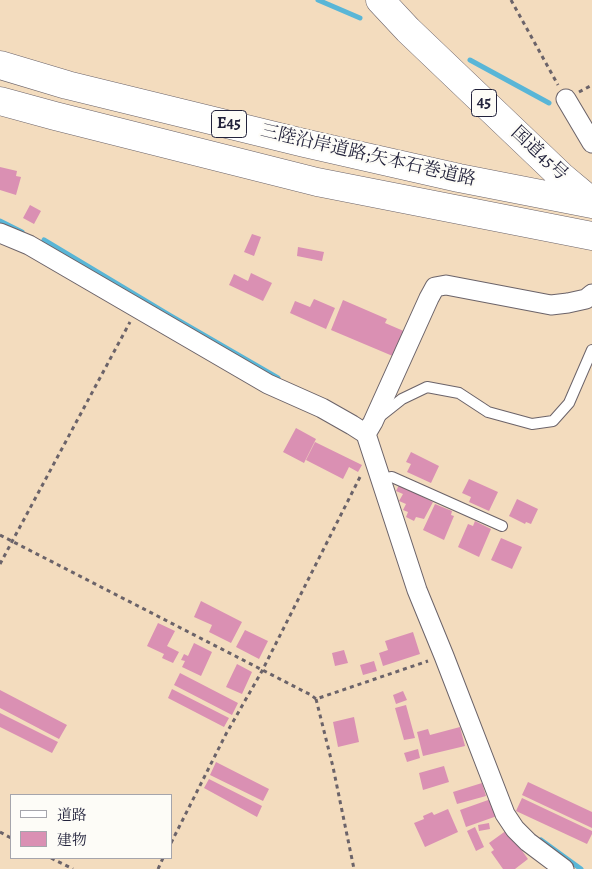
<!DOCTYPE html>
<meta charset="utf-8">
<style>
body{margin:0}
#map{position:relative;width:592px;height:869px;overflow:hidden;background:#f3dcbe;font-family:Alegreya,"Noto Serif JP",serif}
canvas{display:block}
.legend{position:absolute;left:10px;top:794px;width:162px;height:65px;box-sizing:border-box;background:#fdfcf7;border:1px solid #a5a5ac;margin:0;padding:6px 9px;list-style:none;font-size:15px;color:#22223b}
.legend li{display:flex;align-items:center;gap:10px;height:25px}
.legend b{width:25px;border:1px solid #a5a5ac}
</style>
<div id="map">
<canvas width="592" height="869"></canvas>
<ul class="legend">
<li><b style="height:6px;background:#fff"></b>道路</li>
<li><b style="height:14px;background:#da90b3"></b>建物</li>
</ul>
</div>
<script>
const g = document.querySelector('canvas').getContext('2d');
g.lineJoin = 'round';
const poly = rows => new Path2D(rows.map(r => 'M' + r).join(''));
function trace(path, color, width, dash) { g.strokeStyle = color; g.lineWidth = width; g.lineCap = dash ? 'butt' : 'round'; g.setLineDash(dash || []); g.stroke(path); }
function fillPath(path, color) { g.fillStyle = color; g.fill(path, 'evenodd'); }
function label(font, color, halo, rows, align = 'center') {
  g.font = font + ' Alegreya,"Noto Serif JP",serif'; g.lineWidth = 4.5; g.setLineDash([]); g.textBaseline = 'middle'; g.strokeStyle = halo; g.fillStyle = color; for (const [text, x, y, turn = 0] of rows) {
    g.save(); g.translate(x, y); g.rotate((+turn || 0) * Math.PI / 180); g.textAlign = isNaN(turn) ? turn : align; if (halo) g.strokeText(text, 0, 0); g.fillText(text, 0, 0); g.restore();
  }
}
trace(poly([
 [318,0,360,18],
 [470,60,549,103],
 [0,221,22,232],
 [44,240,169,315,278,378],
 [541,840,581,869]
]), '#59b6d7', 5);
fillPath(poly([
 [0,167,17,171,16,176,21,177,16,195,0,190],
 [30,205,41,211,34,224,23,218],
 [252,234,261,237,254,256,244,252],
 [298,247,324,252,322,261,297,256],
 [251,273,272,283,263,301,229,285,234,274,248,281],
 [314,299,335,308,326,329,290,313,295,301,310,307],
 [343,300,387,319,385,323,406,332,395,357,331,330],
 [296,428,316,439,304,463,283,452],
 [315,442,362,465,358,472,349,467,343,479,306,460],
 [411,452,439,466,431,483,407,472,411,464,406,462],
 [469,479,498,492,489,511,469,502,471,497,462,493],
 [399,485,433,502,424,519,416,517,414,521,406,517,408,512,403,510,406,504,399,501,403,494,396,491],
 [517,499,538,509,531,524,526,522,525,524,509,516],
 [435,504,452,511,451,515,454,516,444,540,423,530],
 [475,521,491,529,479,557,458,547,468,524,473,526],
 [501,538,522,547,512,569,491,560],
 [201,601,242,622,231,643,209,632,212,625,194,617],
 [158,623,175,631,167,646,179,652,173,663,162,658,164,654,147,646],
 [245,630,268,641,259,659,236,647],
 [413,632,420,654,383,666,379,653,388,650,385,641],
 [194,643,212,652,201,676,182,667,185,661,181,660,184,654,188,656],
 [344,650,348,663,335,666,332,653],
 [374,661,377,671,363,675,360,665],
 [237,664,252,672,242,694,226,687],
 [180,673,238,703,232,715,174,685],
 [172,689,229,718,224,727,168,698],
 [0,690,67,725,59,739,0,708],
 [403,691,407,700,396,704,393,695],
 [406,705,415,738,404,740,395,708],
 [0,713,58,742,52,753,0,727],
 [354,717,359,742,338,747,333,722],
 [460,727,465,746,423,756,417,732,428,729,430,735],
 [418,749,420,758,407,762,404,753],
 [216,762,269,789,263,801,210,775],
 [444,766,449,782,423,790,419,773],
 [209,779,262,806,257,817,204,788],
 [528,782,592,812,592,828,522,795],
 [482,783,486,796,457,804,453,792],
 [522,798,592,831,592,834,587,844,516,811],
 [491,799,497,816,466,827,460,810],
 [448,809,458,832,425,847,414,823,424,819,423,816,432,812,434,815],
 [489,823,490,829,479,831,478,825],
 [475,827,484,847,476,851,467,831],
 [507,830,528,859,515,869,503,869,491,852,494,850,489,843]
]), '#da90b3');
const lane = poly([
 [378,418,402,399,427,387,459,393,488,412,532,424,553,421,569,403,592,350],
 [380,479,392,477,502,526]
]);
const street = poly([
 [566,99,592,143],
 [0,233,29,245,268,384,322,408,352,425,366,434,417,590,444,656,505,814,515,829,528,842,564,869],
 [366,434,373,422,429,298,435,287,446,285,551,305,568,303,586,299,592,294]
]);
const highway = poly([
 [380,0,408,30,561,176,592,202],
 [0,65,67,85,304,143,459,178,592,204],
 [0,101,55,116,317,182,592,236]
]);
trace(lane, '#6b6369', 12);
trace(street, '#6b6369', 21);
trace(highway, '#6b6369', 29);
trace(poly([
 [511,0,558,85],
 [579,92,592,85],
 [0,535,311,695,316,699,428,661],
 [0,564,130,322],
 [316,699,333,767,354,869],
 [0,832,11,838],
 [171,843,226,734,262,671,361,475],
 [51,858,73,869],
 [158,869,163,858]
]), '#6b6369', 3, [4, 4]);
trace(lane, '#fff', 10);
trace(street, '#fff', 19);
trace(highway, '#fff', 28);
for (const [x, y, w] of [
 [484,103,25],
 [229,124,35]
]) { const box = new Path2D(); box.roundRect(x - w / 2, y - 13.5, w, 27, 4); g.fillStyle = '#fdfcf7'; g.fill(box); trace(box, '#22223b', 1); }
label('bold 16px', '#22223b', null, [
 ["45",484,103],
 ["E45",229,124]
]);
label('18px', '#22223b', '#fdfcf7', [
 ["国道45号",539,154,43],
 ["三陸沿岸道路;矢本石巻道路",368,156,13]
]);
</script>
